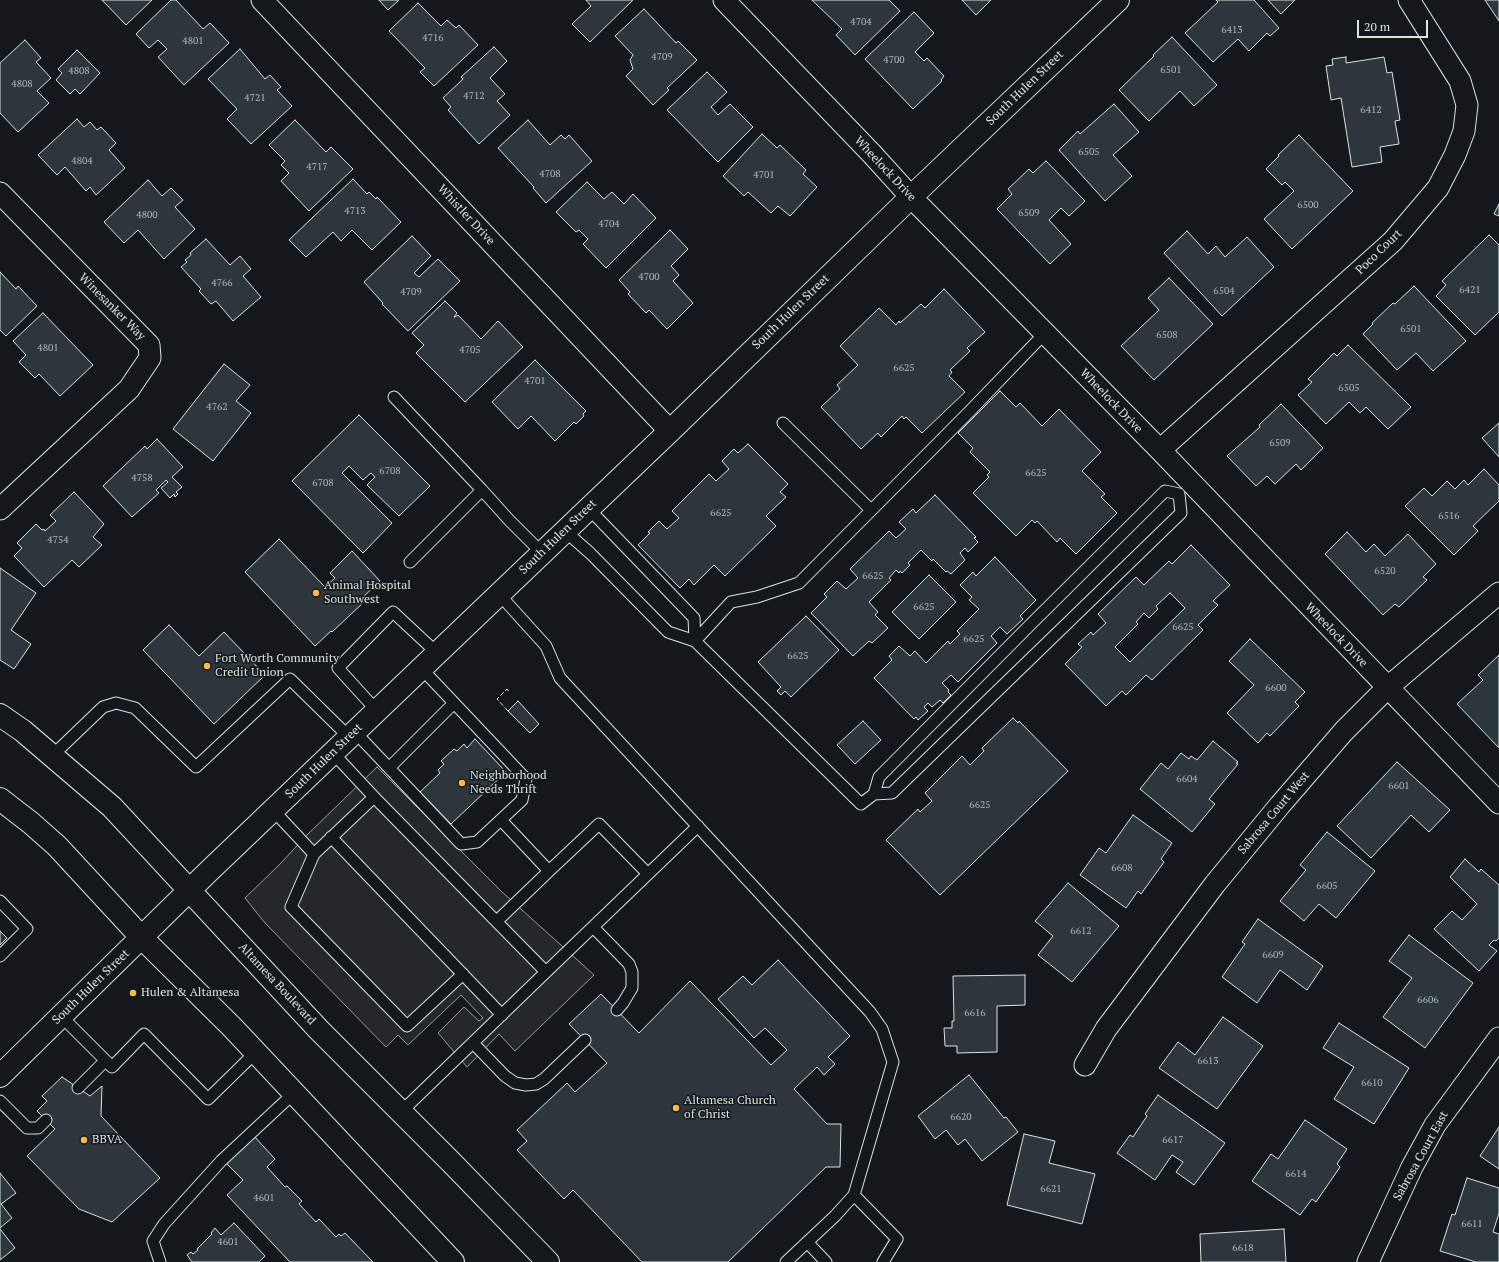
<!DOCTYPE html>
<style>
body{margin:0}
#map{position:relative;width:1499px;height:1262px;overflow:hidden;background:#14181c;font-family:"PT Serif",serif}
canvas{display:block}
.scale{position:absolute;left:1357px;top:20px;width:71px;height:18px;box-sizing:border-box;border:2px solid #d8e6dc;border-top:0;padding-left:5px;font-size:12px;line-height:14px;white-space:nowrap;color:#d8e6dc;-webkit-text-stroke:3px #14181c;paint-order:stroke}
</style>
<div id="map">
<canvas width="1499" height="1262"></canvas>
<div class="scale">20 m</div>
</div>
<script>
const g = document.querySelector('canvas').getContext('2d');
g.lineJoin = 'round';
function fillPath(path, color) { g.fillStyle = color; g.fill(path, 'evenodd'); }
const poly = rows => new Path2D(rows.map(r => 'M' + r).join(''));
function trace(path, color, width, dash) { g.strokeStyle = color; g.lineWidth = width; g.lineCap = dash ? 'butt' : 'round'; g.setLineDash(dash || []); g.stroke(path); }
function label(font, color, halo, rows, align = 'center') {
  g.font = font + ' "PT Serif",serif'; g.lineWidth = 3; g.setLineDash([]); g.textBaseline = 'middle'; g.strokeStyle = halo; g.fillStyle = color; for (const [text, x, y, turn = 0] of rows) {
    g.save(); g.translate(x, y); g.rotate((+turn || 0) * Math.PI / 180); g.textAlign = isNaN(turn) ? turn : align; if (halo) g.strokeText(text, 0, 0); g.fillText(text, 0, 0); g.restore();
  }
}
const parking = poly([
 [377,767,501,891,594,975,515,1051,499,1034,467,1067,438,1033,464,1007,479,1021,483,1018,461,995,408,1045,398,1035,386,1047,265,923,245,898,280,864,307,835,377,767]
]);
fillPath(parking, '#24282b');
trace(parking, '#939e99', 1);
const building = poly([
 [102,0,152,0,126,25,102,0],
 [171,0,176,0,203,29,210,23,229,43,184,85,158,57,167,49,158,40,149,48,136,34,171,0],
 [379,0,399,0,388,10,379,0],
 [586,0,633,0,590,42,572,24,591,6,586,0],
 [812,0,889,0,900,11,855,55,836,35,842,29,812,0],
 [962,0,991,0,976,15,962,0],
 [1216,0,1254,0,1279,28,1270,36,1267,33,1249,51,1238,39,1213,62,1185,33,1218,2,1216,0],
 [1268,0,1295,0,1281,14,1268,0],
 [1485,0,1499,0,1499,21,1485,0],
 [418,3,441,26,447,20,456,28,459,25,478,45,434,86,420,72,425,68,389,31,418,3],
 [644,9,676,43,678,41,697,60,667,88,669,90,653,105,626,76,633,69,630,60,633,55,615,36,644,9],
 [914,12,934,33,915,52,924,61,927,58,944,76,941,80,942,81,913,109,865,59,914,12],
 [1172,37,1217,85,1194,106,1180,91,1149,121,1119,90,1154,56,1153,55,1172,37],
 [25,40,41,58,36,62,51,78,37,91,49,103,18,132,0,113,0,63,25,40],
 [494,47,507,61,490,78,505,94,497,101,510,115,479,144,448,110,451,107,443,98,463,79,461,77,494,47],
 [240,49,265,79,270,75,281,87,277,90,292,106,251,144,227,119,237,109,208,79,240,49],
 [77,50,100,73,80,94,75,89,70,94,56,80,62,73,58,69,77,50],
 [1346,57,1346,63,1384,57,1387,73,1392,72,1400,120,1395,121,1399,144,1380,147,1382,162,1352,167,1341,98,1331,100,1326,66,1333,65,1332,59,1346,57],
 [707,72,727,92,711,107,718,115,730,104,753,127,718,162,667,110,707,72],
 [1114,104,1139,132,1113,155,1132,176,1105,201,1059,150,1078,131,1080,134,1114,104],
 [77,119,84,127,90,122,97,130,101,127,116,143,109,150,125,168,96,195,90,187,86,191,65,167,57,175,38,155,77,119],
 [295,120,326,152,331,147,353,169,309,211,281,181,289,173,281,165,285,161,269,145,295,120],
 [528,120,550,145,561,135,565,139,569,135,592,161,546,203,533,188,534,187,498,148,528,120],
 [762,134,777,148,780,145,806,170,803,174,817,187,790,216,778,206,771,213,748,192,744,196,723,176,762,134],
 [1299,135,1353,191,1292,249,1264,219,1294,191,1285,182,1282,185,1266,169,1279,156,1278,155,1299,135],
 [1046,161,1085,201,1069,216,1061,208,1049,220,1071,244,1050,264,997,209,1012,194,1008,189,1029,169,1033,173,1046,161],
 [353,179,367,194,369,192,376,199,377,197,401,222,372,250,352,230,341,241,333,232,306,257,289,240,353,179],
 [148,180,162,196,171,188,183,200,175,207,195,229,164,259,138,230,124,243,104,222,148,180],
 [587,182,604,199,612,192,624,204,633,194,656,218,606,268,583,244,588,239,579,230,576,232,556,212,587,182],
 [1499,204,1499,216,1494,214,1499,204],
 [670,230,688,249,671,266,679,275,673,281,693,303,667,329,649,310,646,313,628,294,630,292,619,280,670,230],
 [1187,231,1208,254,1216,246,1225,257,1247,237,1274,267,1222,316,1164,253,1187,231],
 [1489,235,1499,245,1499,312,1475,335,1436,296,1446,285,1442,281,1489,235],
 [412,236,431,256,414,273,419,277,438,259,460,281,408,331,382,304,383,303,364,282,412,236],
 [206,239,230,265,240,256,251,269,243,276,261,297,233,321,216,301,211,304,199,291,201,289,181,267,187,262,185,260,191,255,190,253,206,239],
 [0,272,16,289,18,286,37,306,6,336,0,330,0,272],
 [1169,278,1213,324,1154,380,1121,346,1159,310,1148,298,1169,278],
 [1414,286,1466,341,1433,371,1416,353,1397,370,1363,334,1373,324,1372,323,1393,303,1395,304,1414,286],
 [944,289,985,332,967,348,970,351,950,370,952,372,949,376,965,392,922,433,906,417,904,419,902,416,881,437,878,433,861,449,821,407,840,389,837,385,858,365,840,346,879,308,896,325,899,321,900,323,921,304,925,308,944,289],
 [445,301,457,313,454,317,455,317,458,315,481,339,498,321,523,347,465,402,416,353,424,345,412,333,445,301],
 [43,313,93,365,60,396,39,374,35,378,19,362,26,355,13,341,43,313],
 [1348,345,1411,407,1388,429,1366,407,1360,413,1349,402,1326,424,1298,395,1312,382,1308,379,1334,353,1337,356,1348,345],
 [535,360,586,411,583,414,584,416,576,424,574,422,555,441,531,416,518,429,492,402,535,360],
 [224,364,250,385,236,401,251,413,213,461,173,429,224,364],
 [1000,391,1016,407,1020,403,1042,426,1059,409,1101,452,1082,471,1105,494,1101,497,1117,513,1076,554,1060,538,1057,542,1037,521,1035,523,1032,520,1016,536,973,493,989,477,987,475,990,472,970,452,973,448,958,433,1000,391],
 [1281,404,1323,448,1301,470,1296,464,1275,484,1267,476,1256,486,1227,456,1260,427,1259,425,1281,404],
 [359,415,430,486,399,516,367,485,375,477,371,473,363,480,349,466,342,473,392,523,363,553,292,481,359,415],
 [1499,423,1499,457,1482,438,1499,423],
 [157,439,183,467,172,477,182,487,176,492,178,494,175,497,174,494,170,498,161,488,168,482,166,480,156,490,159,493,132,517,103,486,145,446,147,449,157,439],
 [748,444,788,484,780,492,786,497,766,516,776,526,725,576,714,565,694,585,689,579,680,588,638,545,650,533,648,532,659,521,667,529,679,518,672,511,709,474,716,481,729,469,722,461,734,449,738,453,748,444],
 [1484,469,1499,485,1499,501,1473,526,1478,531,1454,555,1405,506,1424,488,1432,496,1447,481,1455,489,1464,480,1468,485,1484,469],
 [74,492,104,524,93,537,102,545,79,567,72,560,44,587,14,556,22,548,17,543,36,524,42,530,44,529,45,531,56,521,50,515,74,492],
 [935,495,976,537,974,538,978,542,968,552,965,548,960,553,965,560,951,574,947,571,946,572,933,559,932,561,921,550,908,563,910,565,902,573,900,571,899,573,896,570,889,578,891,580,869,602,878,612,875,615,888,628,872,643,869,641,853,656,811,613,827,597,824,594,837,581,846,589,858,578,850,569,889,531,896,538,906,529,899,522,913,509,916,513,935,495],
 [1347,532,1366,552,1374,544,1385,556,1408,534,1436,564,1423,577,1427,580,1399,607,1395,604,1383,615,1325,554,1347,532],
 [279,539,325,587,335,578,330,573,352,551,380,581,361,599,364,602,332,632,331,631,315,646,245,572,279,539],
 [1191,545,1230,585,1213,601,1218,605,1198,625,1203,630,1152,680,1146,675,1126,695,1122,691,1106,706,1065,664,1082,647,1078,644,1091,632,1093,635,1106,623,1098,614,1136,577,1144,585,1169,561,1172,564,1191,545],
 [1170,593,1185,608,1130,662,1115,647,1138,624,1136,622,1144,613,1149,618,1158,609,1156,606,1170,593],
 [995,557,1036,600,1020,616,1023,619,1007,634,1000,627,991,636,997,643,958,682,951,675,942,683,949,690,948,692,951,695,943,703,940,700,932,707,928,703,924,707,928,711,918,720,916,717,914,719,874,678,892,660,889,656,899,646,910,656,915,651,926,663,948,641,950,644,960,634,957,631,979,609,969,600,972,597,960,585,973,572,976,576,995,557],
 [0,568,36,593,11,630,31,644,14,669,0,660,0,568],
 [929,575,956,602,919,639,892,612,929,575],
 [806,616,839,650,791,697,785,691,781,695,777,691,781,687,758,662,806,616],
 [169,625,199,656,224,632,265,675,214,724,143,650,169,625],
 [1250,639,1305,692,1295,702,1299,706,1270,736,1267,733,1258,743,1227,713,1254,685,1229,661,1250,639],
 [1499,655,1499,748,1457,704,1483,680,1478,675,1499,655],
 [518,701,539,724,530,733,508,711,518,701],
 [1013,718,1018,723,1019,721,1068,771,940,895,886,840,918,809,920,812,932,801,925,793,962,756,970,765,984,751,982,748,1013,718],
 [863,721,881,740,855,764,837,745,863,721],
 [475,739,506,772,451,824,420,792,440,773,438,770,444,764,441,761,454,749,457,751,464,744,467,748,475,739],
 [1213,741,1238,762,1236,763,1238,764,1209,799,1215,804,1192,832,1140,789,1161,763,1168,769,1181,753,1189,759,1191,756,1197,760,1213,741],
 [1397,762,1450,810,1429,832,1411,815,1371,858,1337,826,1397,762],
 [1133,815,1172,843,1161,859,1164,862,1141,894,1138,891,1126,908,1080,875,1099,848,1106,853,1133,815],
 [1327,832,1375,871,1336,918,1319,904,1304,921,1280,901,1306,870,1300,865,1327,832],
 [1465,859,1479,872,1481,869,1499,885,1499,938,1496,941,1494,940,1489,945,1497,951,1479,971,1434,929,1452,911,1462,920,1477,904,1450,877,1465,859],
 [1068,883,1119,926,1072,982,1038,955,1053,936,1035,921,1068,883],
 [1258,919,1323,966,1307,990,1280,970,1257,1003,1222,977,1245,944,1242,942,1258,919],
 [0,931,7,938,0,945,0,931],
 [1409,935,1473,983,1425,1048,1383,1017,1412,978,1389,961,1409,935],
 [778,960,850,1036,828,1057,835,1064,824,1075,817,1067,794,1089,827,1124,841,1124,840,1167,826,1167,728,1262,642,1262,573,1190,564,1199,517,1150,527,1141,517,1130,567,1083,575,1092,607,1063,569,1024,601,994,639,1033,690,981,771,1065,787,1050,765,1028,754,1038,718,999,743,976,752,985,778,960],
 [1025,975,1025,1005,997,1006,997,1052,957,1053,957,1046,945,1046,944,1028,952,1028,952,1021,954,1021,953,976,1025,975],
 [1223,1017,1263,1046,1217,1109,1159,1068,1178,1042,1195,1055,1223,1017],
 [1339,1023,1409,1068,1374,1124,1334,1099,1354,1067,1323,1048,1339,1023],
 [969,1075,1004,1118,1006,1117,1018,1132,982,1161,965,1139,958,1145,946,1130,935,1139,918,1116,969,1075],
 [62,1077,90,1096,102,1086,101,1116,160,1178,112,1222,79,1209,27,1156,55,1129,37,1111,47,1101,42,1096,62,1077],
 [1158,1095,1225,1143,1194,1185,1176,1172,1183,1162,1172,1155,1155,1180,1117,1153,1130,1135,1133,1137,1147,1116,1145,1114,1158,1095],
 [1305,1120,1347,1149,1337,1164,1340,1167,1316,1202,1312,1199,1300,1215,1252,1181,1271,1154,1278,1159,1305,1120],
 [1499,1127,1499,1169,1480,1156,1499,1127],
 [1024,1134,1055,1141,1049,1163,1095,1174,1082,1224,1007,1205,1024,1134],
 [253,1135,275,1159,267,1167,285,1187,287,1186,302,1201,299,1204,316,1222,319,1219,336,1237,339,1234,341,1236,345,1233,373,1262,290,1262,227,1195,243,1180,225,1162,253,1135],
 [0,1173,16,1193,1,1204,12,1218,0,1228,0,1173],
 [1467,1178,1499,1188,1499,1213,1493,1232,1499,1234,1499,1262,1476,1262,1440,1251,1452,1214,1455,1215,1467,1178],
 [234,1223,265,1256,259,1262,192,1262,187,1255,191,1252,193,1254,198,1250,197,1249,212,1234,211,1233,215,1228,221,1235,234,1223],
 [0,1229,15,1248,0,1260,0,1229],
 [1284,1229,1286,1262,1201,1262,1200,1234,1284,1229]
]);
fillPath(building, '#2c363c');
trace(building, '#d8e6dc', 1);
const lane = poly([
 [394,397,482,490],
 [783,423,871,510],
 [588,508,694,618,695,641],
 [565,531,590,553,668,632,695,641,861,804,874,794,892,793,1181,513,1179,494],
 [410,562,482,490,509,520,542,553],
 [499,594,546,646,560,678,870,1012,882,1029,893,1062,854,1195,835,1216,786,1262],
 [695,641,731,602,757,597,799,583,969,412,1045,333],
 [377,711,338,668,393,612,437,653],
 [355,732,461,844,477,842,522,800,526,779,421,668],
 [333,753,374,797],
 [52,756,103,707,116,703,135,708,196,767,290,679,349,737],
 [389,768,454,703],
 [874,794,879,777,1030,625,1165,491,1179,494],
 [273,810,314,854,374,797,546,972,401,1112],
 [501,820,549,871,599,824,648,874],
 [331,837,502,1015],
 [314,854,291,907,407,1026,463,974],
 [0,901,27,929,0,956],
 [497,921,549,871],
 [593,927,629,964,632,972,632,988,623,1003,617,1010],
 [546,972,698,826],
 [61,1016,112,1067,144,1034,208,1099,256,1052],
 [473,1043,505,1076,515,1083,526,1085,536,1084,544,1079,585,1040],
 [78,1088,105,1061],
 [0,1101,27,1128,38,1128,46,1120],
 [854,1195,897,1239,883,1262],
 [807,1242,826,1262],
 [160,1262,153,1241,164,1224,221,1161,294,1093]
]);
const street = poly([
 [262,0,670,431],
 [724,0,872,154,911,197,1160,450,1499,803],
 [0,193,149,345,150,358,129,389,0,509],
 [1160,450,1393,241,1438,188,1455,155,1464,131,1467,105,1460,81,1409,0],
 [1085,1065,1106,1029,1215,884,1280,805,1344,731,1387,688,1499,593],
 [1368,1262,1412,1167,1435,1125,1499,1038]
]);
const secondary = poly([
 [0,715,23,731,112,807,319,1030,452,1163,548,1262],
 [0,799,31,823,57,846,142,938,232,1027,453,1262],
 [0,1076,208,872,670,431,911,197,1118,0]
]);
trace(lane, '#d8e6dc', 13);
trace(street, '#d8e6dc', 23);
trace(secondary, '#d8e6dc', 24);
trace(lane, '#14181c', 11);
trace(street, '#14181c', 21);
trace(secondary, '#14181c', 22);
trace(poly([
 [508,711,497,699,507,689,509,692]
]), '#d8e6dc', 1, [5, 2]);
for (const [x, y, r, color] of [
 [316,593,4,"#ffb74d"],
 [207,666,4,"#ffb74d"],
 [462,783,4,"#ffb74d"],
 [133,993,4,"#ffb74d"],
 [676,1108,4,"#ffb74d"],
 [84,1140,4,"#ffb74d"]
]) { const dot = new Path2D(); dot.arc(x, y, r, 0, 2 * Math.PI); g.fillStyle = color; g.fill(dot); trace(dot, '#14181c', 1.5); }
label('10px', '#adbab4', null, [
 ["4704",861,22],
 ["6413",1232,30],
 ["4716",433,38],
 ["4801",193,41],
 ["4709",662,57],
 ["4700",894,60],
 ["6501",1171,70],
 ["4808",79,71],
 ["4808",22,84],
 ["4712",474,96],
 ["4721",255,98],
 ["6412",1371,110],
 ["6505",1089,152],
 ["4804",82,161],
 ["4717",317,167],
 ["4708",550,174],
 ["4701",764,175],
 ["6500",1308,205],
 ["4713",355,211],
 ["6509",1029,213],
 ["4800",147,215],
 ["4704",609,224],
 ["4700",649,277],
 ["4766",222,283],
 ["6421",1470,290],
 ["6504",1224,291],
 ["4709",411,292],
 ["6501",1411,329],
 ["6508",1167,335],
 ["4801",48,348],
 ["4705",470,350],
 ["6625",904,368],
 ["4701",535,381],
 ["6505",1349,388],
 ["4762",217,407],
 ["6509",1280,443],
 ["6708",390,471],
 ["6625",1036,473],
 ["4758",142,478],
 ["6708",323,483],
 ["6625",721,513],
 ["6516",1449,516],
 ["4754",58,540],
 ["6520",1385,571],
 ["6625",873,576],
 ["6625",924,607],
 ["6625",1183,627],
 ["6625",974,639],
 ["6625",798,656],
 ["6600",1276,688],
 ["6604",1187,779],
 ["6601",1399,786],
 ["6625",980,805],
 ["6608",1122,868],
 ["6605",1327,886],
 ["6612",1081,931],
 ["6609",1273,955],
 ["6606",1428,1000],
 ["6616",975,1013],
 ["6613",1208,1061],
 ["6610",1372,1083],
 ["6620",961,1117],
 ["6617",1173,1140],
 ["6614",1296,1174],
 ["6621",1051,1189],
 ["4601",264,1198],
 ["6611",1472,1224],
 ["4601",228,1242],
 ["6618",1243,1248]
]);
label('12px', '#d8e6dc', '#14181c', [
 ["South Hulen Street",1025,88,-44],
 ["Wheelock Drive",885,169,47],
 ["Whistler Drive",466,215,47],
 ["Poco Court",1379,252,-44],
 ["Winesanker Way",112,307,45],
 ["South Hulen Street",791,312,-44],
 ["Wheelock Drive",1111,401,46],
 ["South Hulen Street",558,537,-44],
 ["Wheelock Drive",1336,635,46],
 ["South Hulen Street",324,761,-44],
 ["Sabrosa Court West",1274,813,-50],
 ["Altamesa Boulevard",277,984,47],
 ["South Hulen Street",91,987,-44],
 ["Sabrosa Court East",1421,1156,-61]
]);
label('12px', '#d8e6dc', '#14181c', [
 ["Animal Hospital",324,586],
 ["Southwest",324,600],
 ["Fort Worth Community",215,659],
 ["Credit Union",215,673],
 ["Neighborhood",470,776],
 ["Needs Thrift",470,790],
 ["Hulen & Altamesa",141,993],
 ["Altamesa Church",684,1101],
 ["of Christ",684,1115],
 ["BBVA",92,1140]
], 'left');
</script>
